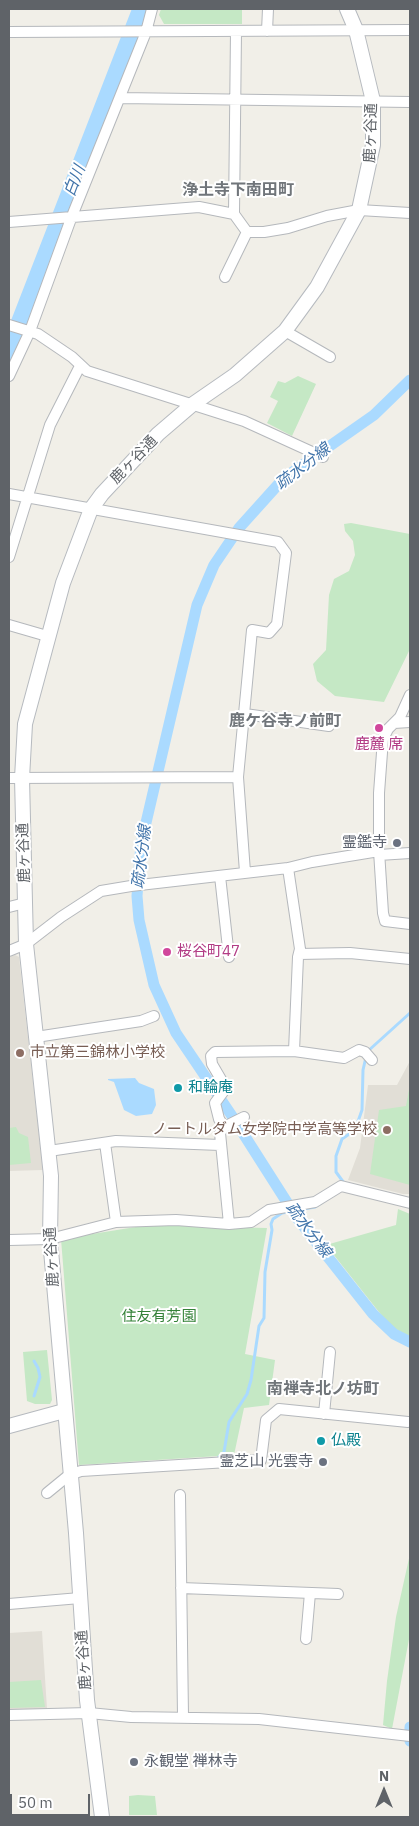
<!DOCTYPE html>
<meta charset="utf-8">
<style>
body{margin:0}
#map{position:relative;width:419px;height:1826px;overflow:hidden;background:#f1efe8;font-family:"IBM Plex Sans",sans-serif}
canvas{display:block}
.frame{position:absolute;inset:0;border:10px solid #5f6368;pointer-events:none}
.north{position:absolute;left:359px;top:1766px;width:50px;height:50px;-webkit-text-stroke:4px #fff;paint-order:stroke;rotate:0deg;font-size:14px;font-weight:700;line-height:20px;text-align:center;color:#5f6368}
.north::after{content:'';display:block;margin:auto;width:18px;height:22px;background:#5f6368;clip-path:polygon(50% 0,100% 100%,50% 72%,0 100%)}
.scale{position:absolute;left:10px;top:1794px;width:80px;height:22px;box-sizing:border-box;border:2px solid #5f6368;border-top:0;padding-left:6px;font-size:15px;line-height:18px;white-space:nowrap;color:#5f6368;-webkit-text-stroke:4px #fff;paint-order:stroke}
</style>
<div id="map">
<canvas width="419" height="1826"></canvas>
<div class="frame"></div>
<div class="north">N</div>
<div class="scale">50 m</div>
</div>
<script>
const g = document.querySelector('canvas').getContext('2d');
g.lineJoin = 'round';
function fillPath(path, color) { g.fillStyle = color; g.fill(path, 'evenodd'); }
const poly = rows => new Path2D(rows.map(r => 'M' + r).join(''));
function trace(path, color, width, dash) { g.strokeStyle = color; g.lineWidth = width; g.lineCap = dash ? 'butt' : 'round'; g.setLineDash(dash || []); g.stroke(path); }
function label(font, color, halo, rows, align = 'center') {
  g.font = font + ' "IBM Plex Sans","Noto Sans JP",sans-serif'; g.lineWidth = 4; g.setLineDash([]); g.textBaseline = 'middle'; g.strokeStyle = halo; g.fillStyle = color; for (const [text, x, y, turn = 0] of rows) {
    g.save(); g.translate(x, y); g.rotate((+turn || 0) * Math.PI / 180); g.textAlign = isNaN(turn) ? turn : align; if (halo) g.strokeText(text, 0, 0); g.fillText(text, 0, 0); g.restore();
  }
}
fillPath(poly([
 [15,955,19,957,43,1170,9,1171,9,957],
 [410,1061,410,1194,403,1194,348,1180,360,1148,368,1085,397,1085],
 [42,1631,47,1709,9,1710,9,1633]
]), '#e1ded6');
fillPath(poly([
 [161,9,242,9,242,24,164,24,159,15],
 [298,376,316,384,292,436,267,423,278,401,270,397,278,381,285,383],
 [351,523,410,534,410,649,384,702,335,696,317,681,313,664,326,650,329,595,334,579,349,571,355,555,353,541,345,531,344,524],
 [410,1084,410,1185,370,1174,379,1110,406,1106],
 [16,1127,19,1133,28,1137,31,1163,9,1165,9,1128],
 [398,1209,410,1214,410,1339,390,1326,326,1245,396,1225],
 [148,1225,267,1228,245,1354,275,1360,269,1405,244,1408,234,1455,79,1465,61,1239],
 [47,1350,52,1400,50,1404,35,1404,27,1401,23,1352],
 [410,1554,410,1634,392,1729,383,1725,387,1681,396,1617],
 [41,1680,45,1707,9,1708,9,1682],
 [138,1795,155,1796,157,1815,129,1815,129,1796]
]), '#c5e8c5');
fillPath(poly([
 [135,1078,139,1083,154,1089,156,1105,152,1114,136,1116,124,1110,114,1082,108,1080,108,1079]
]), '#aadaff');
trace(poly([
 [368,1051,410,1013],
 [344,1183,336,1172,336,1156,342,1139,355,1130,362,1110,363,1070,366,1057],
 [34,1361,38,1368,40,1377,34,1396],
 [218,1458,224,1452,229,1422,247,1394,251,1380,259,1326,264,1318,265,1272,272,1230,271,1224,273,1219,282,1213,315,1207,327,1199]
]), '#aadaff', 3);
trace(poly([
 [410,380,374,415,284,478,239,528,214,565,197,605,141,844,137,896,139,920,154,985,176,1033,232,1116,297,1218,373,1314,394,1334,410,1342],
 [410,1727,410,1741]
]), '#aadaff', 11);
trace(poly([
 [9,352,142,9]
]), '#aadaff', 19);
const street = poly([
 [267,31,268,9],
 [9,32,410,30],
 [120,98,410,102],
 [234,214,236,31],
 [9,222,199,207,234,214,247,232,264,232,288,228,327,216,359,210,410,213],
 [225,277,247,232],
 [9,325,38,334,72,357,87,371,244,421,323,457],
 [285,331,330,357],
 [9,376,30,331,72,216,146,32,152,9],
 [9,494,278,542,286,553,277,624,269,633,252,630,238,777,245,872],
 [9,557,50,425,80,366],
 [9,625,47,636],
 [410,695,400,717,388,729,383,739,379,793,379,851,383,913,385,921,410,924],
 [245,714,329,726],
 [394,723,410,722],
 [9,778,238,777],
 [379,855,410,853],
 [288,868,300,949,298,957,294,1051],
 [220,876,229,957],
 [9,907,25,903],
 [9,951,26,944,61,917,101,891,131,886,288,868,312,862,379,851],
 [299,954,350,953,410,959],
 [36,1037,141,1021,154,1016],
 [224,1127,219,1119,215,1103,226,1088,212,1064,211,1056,215,1052,294,1051,344,1058,359,1050,365,1052,372,1060],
 [105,1143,116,1222],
 [49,1151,116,1141,220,1145],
 [229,1224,220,1133,224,1127,244,1117],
 [9,1240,50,1239,116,1222,176,1220,229,1224,251,1222,269,1210,315,1202,341,1186,410,1203],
 [324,1414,330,1352],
 [47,1493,69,1475,81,1471,261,1460,266,1420,279,1409,408,1422],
 [180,1495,183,1716],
 [181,1588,338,1594],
 [9,1604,80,1598],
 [306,1639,310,1593],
 [9,1715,89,1713,131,1717,259,1719,410,1736]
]);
const secondary = poly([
 [9,1426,64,1411],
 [102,1817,87,1700,76,1533,50,1239,51,1176,26,944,22,778,25,724,63,583,91,509,102,494,158,434,193,404,235,375,285,331,317,287,359,210,373,145,373,101,356,30,347,9]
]);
trace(street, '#b5b8bc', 12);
trace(secondary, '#b6babf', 16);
trace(street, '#fff', 10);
trace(secondary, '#fff', 14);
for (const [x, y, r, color] of [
 [379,728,5,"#d1479c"],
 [397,843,5,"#6b7280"],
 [167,952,5,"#d1479c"],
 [20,1053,5,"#8d6e63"],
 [178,1088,5,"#0f9aa8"],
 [387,1130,5,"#8d6e63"],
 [321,1441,5,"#0f9aa8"],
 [323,1462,5,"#6b7280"],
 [134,1762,5,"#6b7280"]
]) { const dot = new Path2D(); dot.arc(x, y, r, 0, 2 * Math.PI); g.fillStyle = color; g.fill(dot); trace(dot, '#fff', 2); }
label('15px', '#5f6368', '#fff', [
 ["鹿ヶ谷通",371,133,-88],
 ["鹿ヶ谷通",134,460,-46],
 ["鹿ヶ谷通",24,853,-92],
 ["鹿ヶ谷通",52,1257,-93],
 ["鹿ヶ谷通",84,1660,-94]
]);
label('15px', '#b23c85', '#fff', [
 ["鹿麓 席",379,745],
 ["桜谷町47",177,952,"left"]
]);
label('15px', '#5b616d', '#fff', [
 ["霊鑑寺",387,843],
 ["霊芝山 光雲寺",313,1462],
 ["永観堂 禅林寺",144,1762,"left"]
], 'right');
label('15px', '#785e54', '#fff', [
 ["市立第三錦林小学校",30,1053],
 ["ノートルダム女学院中学高等学校",377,1130,"right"]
], 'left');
label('15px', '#0d838f', '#fff', [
 ["和輪庵",188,1088],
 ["仏殿",331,1441]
], 'left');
label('15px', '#348238', '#fff', [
 ["住友有芳園",159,1317]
]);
label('italic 16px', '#4174aa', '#fff', [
 ["白川",75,181,-69],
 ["疏水分線",303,467,-38],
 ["疏水分線",142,857,-83],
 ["疏水分線",308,1230,53]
]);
label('bold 16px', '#70757a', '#fff', [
 ["浄土寺下南田町",238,190],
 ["鹿ケ谷寺ノ前町",285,721],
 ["南禅寺北ノ坊町",323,1389]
]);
</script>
